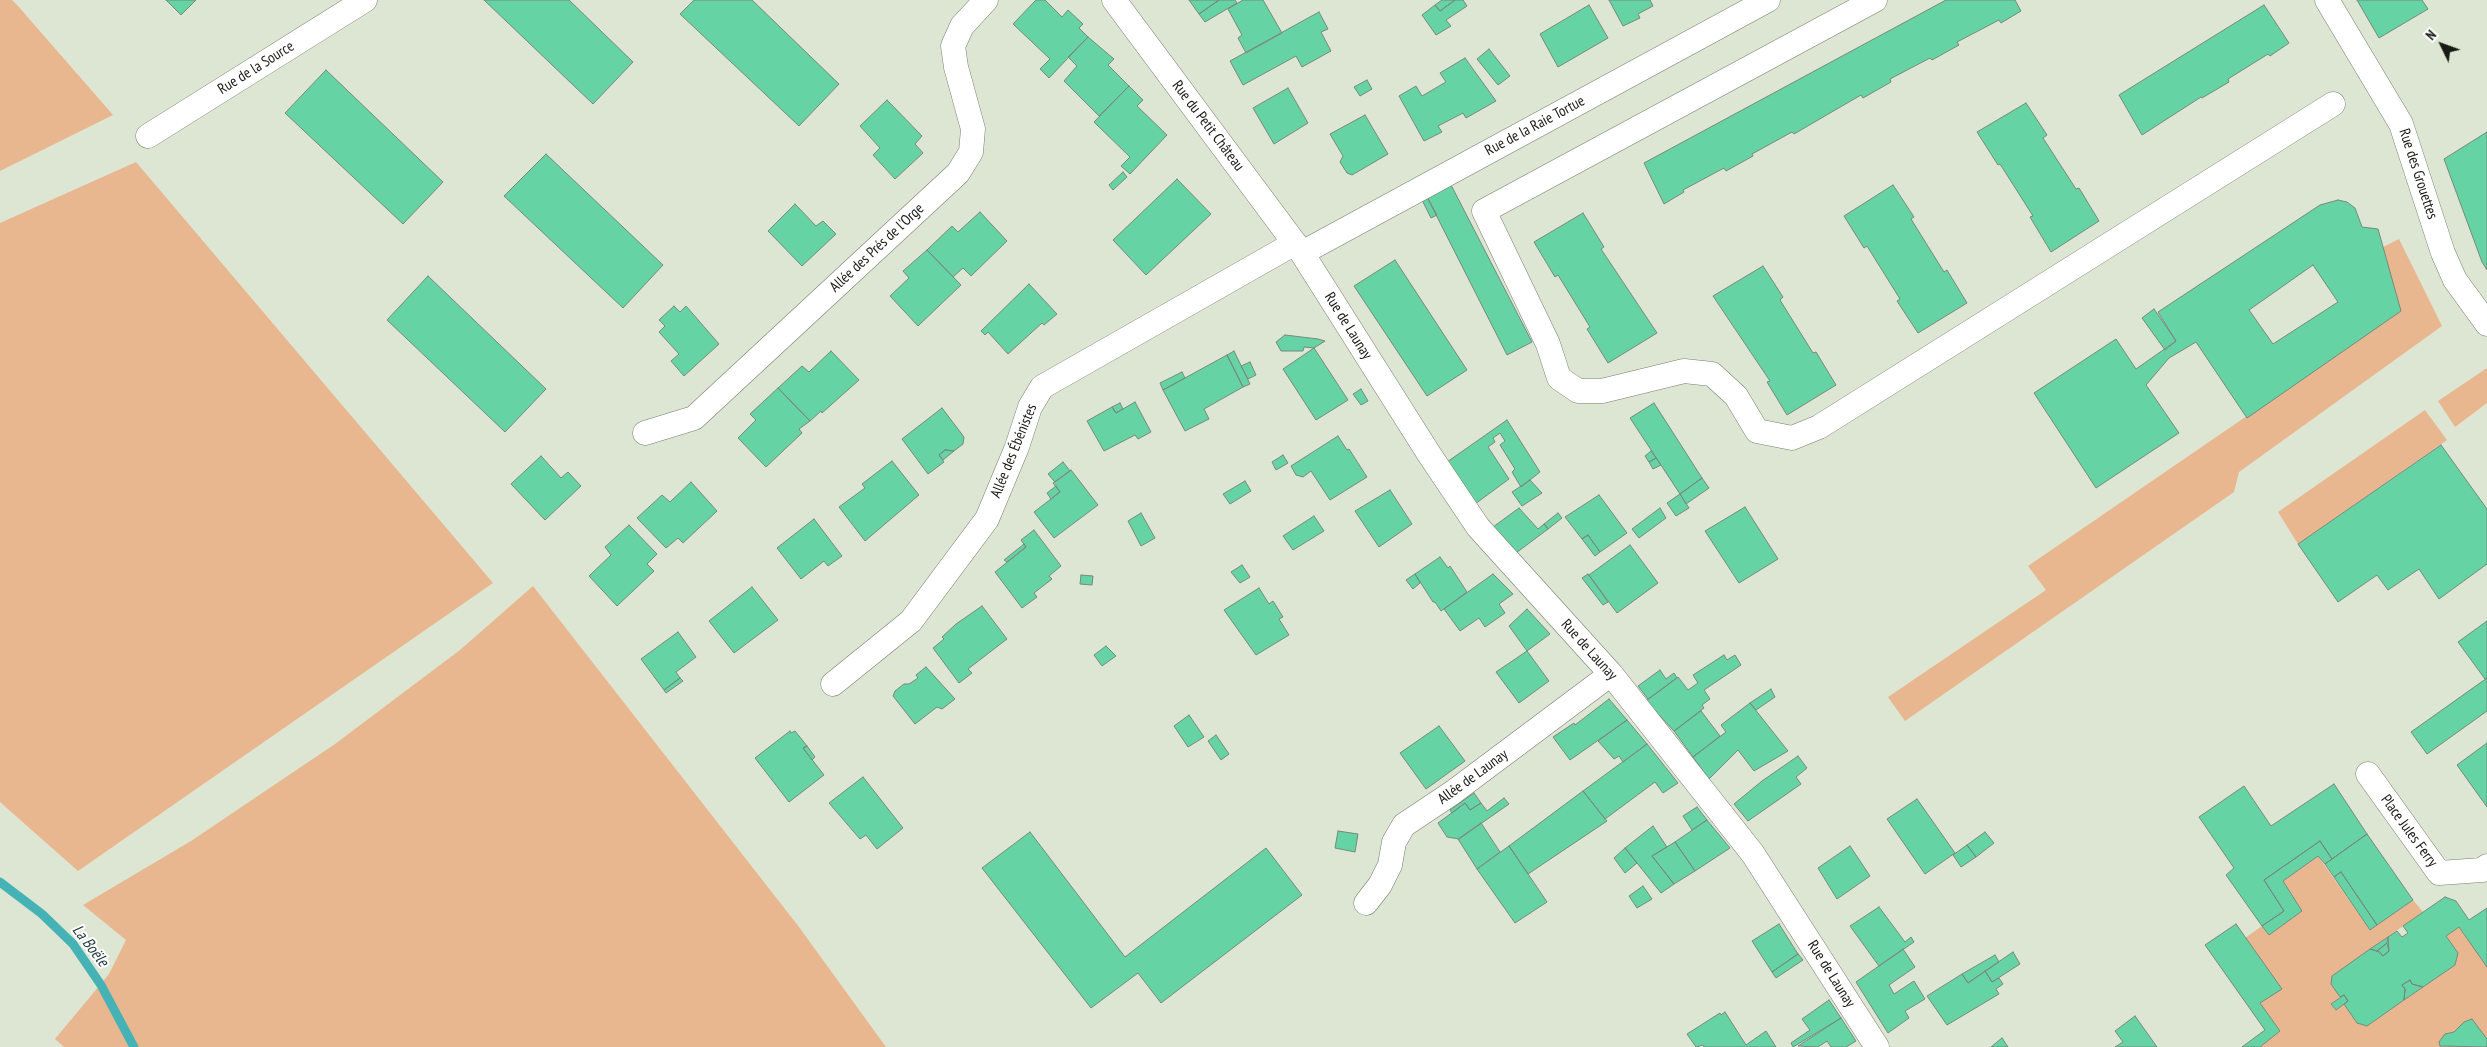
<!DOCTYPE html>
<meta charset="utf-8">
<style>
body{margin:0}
#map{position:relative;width:2487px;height:1047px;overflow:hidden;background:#dce6d3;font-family:"PT Sans Narrow",sans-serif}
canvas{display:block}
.north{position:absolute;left:2417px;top:20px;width:50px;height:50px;-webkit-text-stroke:4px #fff;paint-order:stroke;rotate:312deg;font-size:14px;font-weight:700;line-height:20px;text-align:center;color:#181b14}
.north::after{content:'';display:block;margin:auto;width:18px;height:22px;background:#181b14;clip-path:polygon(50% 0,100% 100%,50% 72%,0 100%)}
</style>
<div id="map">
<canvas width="2487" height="1047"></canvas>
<div class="north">N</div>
</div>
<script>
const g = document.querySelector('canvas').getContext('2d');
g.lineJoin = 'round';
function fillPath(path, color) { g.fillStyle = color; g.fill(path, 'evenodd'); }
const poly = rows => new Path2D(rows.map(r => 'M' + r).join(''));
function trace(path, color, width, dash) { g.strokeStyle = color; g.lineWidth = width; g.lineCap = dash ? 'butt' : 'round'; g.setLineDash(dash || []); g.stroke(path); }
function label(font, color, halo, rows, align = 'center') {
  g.font = font + ' "PT Sans Narrow",sans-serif'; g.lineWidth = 4; g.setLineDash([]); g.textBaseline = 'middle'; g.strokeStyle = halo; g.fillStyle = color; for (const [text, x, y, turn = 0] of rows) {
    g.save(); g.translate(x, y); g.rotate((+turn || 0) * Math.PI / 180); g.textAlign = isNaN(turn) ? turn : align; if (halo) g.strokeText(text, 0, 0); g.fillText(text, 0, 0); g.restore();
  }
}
fillPath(poly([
 [0,0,12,0,18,6,113,115,0,171],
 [136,162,493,583,78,871,0,802,0,223],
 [2399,239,2442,326,2239,472,2234,492,1905,721,1888,697,2046,590,2028,566,2400,311,2383,247],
 [2487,368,2487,403,2455,427,2438,401],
 [2425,410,2447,440,2298,544,2278,512],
 [533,586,799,927,886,1047,64,1047,55,1039,109,974,126,940,83,905,191,841,335,744,460,650],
 [2318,856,2370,930,2413,900,2423,912,2332,976,2331,984,2340,997,2331,1004,2335,1010,2344,1004,2357,1023,2367,1026,2455,965,2458,953,2446,936,2459,927,2487,967,2487,1047,2260,1047,2280,1031,2260,1003,2281,988,2245,938,2262,926,2269,935,2302,911,2283,881]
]), '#e9b78f');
trace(poly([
 [0,882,42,914,73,944,101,985,134,1047]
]), '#45b2b5', 9);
const building = poly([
 [166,0,196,0,181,15,166,0],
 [484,0,569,0,633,62,593,104,484,0],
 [694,0,752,0,839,84,799,126,680,14,694,0],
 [1036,0,1045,0,1062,17,1068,10,1083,24,1079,28,1088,37,1049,78,1040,69,1050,59,1013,24,1036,0],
 [1189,0,1219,0,1199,14,1189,0],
 [1219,0,1235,0,1237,3,1205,22,1199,14,1219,0],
 [1243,0,1263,0,1282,33,1246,53,1238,38,1242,35,1228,9,1243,0],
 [1442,0,1455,0,1440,11,1435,5,1442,0],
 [1455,0,1463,0,1467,6,1446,20,1451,26,1436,35,1422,15,1435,5,1440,11,1455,0],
 [1609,0,1650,0,1653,6,1638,14,1640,18,1623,26,1609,0],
 [1946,0,2015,0,2021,11,2001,23,1999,20,1957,42,1959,45,1932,60,1930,58,1890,79,1891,82,1863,98,1861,95,1794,134,1792,132,1752,154,1753,156,1726,171,1724,168,1683,190,1684,192,1664,204,1644,163,1946,0],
 [2357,0,2422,0,2428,9,2379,38,2357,0],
 [1589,5,1608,38,1558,67,1540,34,1589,5],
 [2264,5,2289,43,2270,56,2268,54,2228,79,2229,82,2202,98,2201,97,2142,135,2119,95,2264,5],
 [1319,12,1328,29,1321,32,1331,51,1302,67,1296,56,1243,85,1230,61,1319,12],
 [1088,37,1114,59,1108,65,1129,86,1099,116,1064,81,1077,66,1068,57,1088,37],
 [1489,49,1510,76,1498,85,1477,59,1489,49],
 [1465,58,1496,101,1466,118,1463,113,1438,126,1442,132,1424,141,1399,96,1416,86,1422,96,1446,82,1440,73,1465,58],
 [326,70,443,182,403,224,285,113,326,70],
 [1367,80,1372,89,1360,96,1354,87,1367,80],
 [1129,86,1143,100,1137,106,1167,135,1130,174,1121,166,1130,157,1094,122,1129,86],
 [1288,88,1308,123,1274,144,1253,108,1288,88],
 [887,100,922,136,915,144,923,153,895,179,873,155,880,148,860,126,887,100],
 [2026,103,2047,135,2043,138,2076,189,2079,188,2099,221,2051,252,2030,217,2033,216,2000,164,1998,165,1977,132,2026,103],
 [1365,115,1388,154,1352,175,1347,173,1340,162,1343,156,1330,134,1365,115],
 [2487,132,2487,270,2482,262,2444,159,2487,132],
 [546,154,663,265,623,308,504,196,546,154],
 [1123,172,1127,177,1113,190,1109,185,1123,172],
 [1177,179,1211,214,1146,275,1113,240,1177,179],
 [1450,183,1532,342,1507,355,1426,195,1450,183],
 [1893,185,1914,217,1911,219,1944,272,1947,270,1967,303,1918,333,1897,301,1900,299,1867,246,1864,248,1844,216,1893,185],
 [1426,195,1437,215,1431,218,1421,198,1426,195],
 [2338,200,2347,202,2355,208,2362,227,2378,229,2401,311,2247,418,2196,342,2169,358,2146,385,2179,433,2096,488,2034,393,2116,339,2136,369,2176,341,2158,312,2320,205,2338,200],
 [2313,265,2338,302,2273,344,2249,310,2313,265],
 [795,204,816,226,823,221,836,234,802,266,768,231,795,204],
 [980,212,1007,241,971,276,963,268,953,277,927,250,952,226,958,232,980,212],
 [1583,213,1604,247,1601,249,1657,333,1608,363,1587,329,1590,327,1558,275,1555,277,1534,242,1583,213],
 [927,250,961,285,918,326,890,296,909,278,903,271,927,250],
 [1395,260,1467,370,1427,396,1354,286,1395,260],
 [1763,266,1783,297,1780,300,1813,353,1816,352,1836,385,1787,415,1767,382,1770,381,1713,296,1763,266],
 [428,276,546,389,505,432,387,320,428,276],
 [1029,284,1057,314,1044,325,1042,323,1008,354,988,332,985,335,981,331,1029,284],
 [674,306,680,312,686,306,719,344,684,376,671,361,679,354,659,332,665,326,659,320,674,306],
 [2154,309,2176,341,2165,350,2142,318,2154,309],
 [1285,335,1318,339,1325,341,1314,348,1304,347,1303,351,1281,351,1276,342,1285,335],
 [1314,348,1348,400,1316,420,1283,369,1314,348],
 [831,351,859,380,822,413,821,411,810,421,778,388,802,366,809,372,831,351],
 [1234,351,1250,384,1243,387,1227,355,1234,351],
 [1227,355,1243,387,1204,409,1209,419,1185,431,1163,390,1227,355],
 [1250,362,1256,375,1248,379,1241,366,1250,362],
 [1182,372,1185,378,1163,390,1160,383,1182,372],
 [778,388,810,421,799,429,802,433,766,467,738,438,756,420,750,414,778,388],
 [1361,389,1368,401,1361,405,1353,394,1361,389],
 [1135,402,1151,432,1138,439,1135,435,1104,451,1087,421,1112,407,1116,413,1135,402],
 [1120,403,1123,409,1116,413,1112,407,1120,403],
 [1654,403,1702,478,1680,494,1630,418,1654,403],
 [942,408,964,437,963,444,954,451,945,450,939,455,944,462,928,474,902,439,942,408],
 [1507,420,1540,472,1521,487,1512,472,1515,469,1500,445,1505,441,1500,433,1493,438,1495,442,1488,447,1509,479,1475,504,1447,462,1507,420],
 [1338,436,1347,450,1349,449,1367,477,1330,500,1311,471,1303,477,1296,475,1291,466,1338,436],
 [2441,445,2487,509,2487,564,2439,599,2419,569,2388,590,2377,575,2338,602,2298,544,2441,445],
 [945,450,954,451,943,460,939,455,945,450],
 [1651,451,1656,458,1649,462,1645,456,1651,451],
 [1283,455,1288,463,1276,470,1272,462,1283,455],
 [541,456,561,478,568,472,581,486,545,520,511,484,541,456],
 [1656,458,1661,465,1653,469,1649,462,1656,458],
 [892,461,919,495,865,541,839,507,865,488,862,484,892,461],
 [1063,462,1070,471,1055,482,1048,474,1063,462],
 [1071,470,1098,505,1054,538,1034,512,1060,492,1053,483,1071,470],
 [1702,478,1709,488,1686,504,1680,494,1702,478],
 [1530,480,1542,493,1522,506,1512,492,1530,480],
 [1245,481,1251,491,1230,504,1223,494,1245,481],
 [691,482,717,511,683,543,678,538,666,548,637,518,662,495,670,502,691,482],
 [1056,486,1060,492,1051,499,1047,493,1056,486],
 [1390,490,1412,524,1379,547,1355,511,1390,490],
 [1680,494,1689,508,1676,516,1667,503,1680,494],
 [1599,495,1627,533,1600,552,1588,535,1582,539,1565,517,1599,495],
 [1745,507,1778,559,1739,583,1705,531,1745,507],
 [1519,508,1538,529,1544,524,1548,529,1516,553,1493,527,1519,508],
 [1660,508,1666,518,1639,538,1632,529,1660,508],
 [1141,513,1155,538,1141,546,1128,521,1141,513],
 [1558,513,1562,518,1548,529,1544,524,1558,513],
 [1314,516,1324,531,1293,550,1283,536,1314,516],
 [814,519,842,556,828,566,824,561,801,579,777,548,814,519],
 [629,525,657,554,647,564,654,571,617,606,589,576,611,555,605,547,629,525],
 [1034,530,1061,566,1049,576,1052,579,1034,593,1037,597,1022,608,995,572,1026,547,1021,540,1034,530],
 [1588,535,1600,552,1595,556,1582,539,1588,535],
 [1024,544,1026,547,1007,562,1004,560,1024,544],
 [1630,545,1658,583,1617,613,1589,575,1630,545],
 [1440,557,1448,568,1450,566,1467,592,1441,611,1435,602,1433,602,1415,574,1440,557],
 [1242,565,1250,577,1240,583,1231,572,1242,565],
 [1415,574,1420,583,1413,589,1406,580,1415,574],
 [1493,574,1513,594,1499,604,1505,613,1485,627,1479,618,1460,631,1444,609,1493,574],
 [1588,574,1608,602,1603,605,1582,578,1588,574],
 [1081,575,1093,576,1092,585,1080,584,1081,575],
 [752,587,778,620,734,653,709,621,752,587],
 [1259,588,1269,604,1273,601,1283,617,1279,619,1289,635,1256,655,1224,610,1259,588],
 [982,606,1007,639,968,669,972,673,959,683,933,648,944,639,942,637,956,624,982,606],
 [1527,609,1550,634,1527,651,1509,626,1527,609],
 [2487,621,2487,678,2485,679,2458,642,2487,621],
 [678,632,696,657,676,672,680,678,664,690,641,659,678,632],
 [1106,646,1116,656,1102,666,1094,655,1106,646],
 [1527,651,1549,681,1519,703,1496,672,1527,651],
 [1724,655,1727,660,1735,655,1741,665,1704,690,1710,699,1702,705,1704,708,1674,731,1646,701,1678,677,1688,690,1698,683,1693,675,1724,655],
 [926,667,955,699,942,709,937,707,915,724,893,696,895,691,904,684,909,684,918,678,916,675,926,667],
 [1660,670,1666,679,1674,673,1677,678,1648,699,1638,686,1660,670],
 [680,678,683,681,666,693,664,690,680,678],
 [2487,678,2487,711,2427,754,2411,732,2487,678],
 [1771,689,1775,697,1756,710,1750,703,1771,689],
 [1609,699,1627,720,1570,760,1553,737,1574,723,1575,725,1609,699],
 [1750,703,1788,751,1754,771,1738,750,1709,779,1693,757,1726,732,1721,725,1750,703],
 [1701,711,1720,736,1693,757,1674,731,1701,711],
 [1189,715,1204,737,1188,747,1174,726,1189,715],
 [1627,720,1647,744,1623,762,1619,756,1614,759,1598,741,1627,720],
 [1439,726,1465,761,1426,789,1400,753,1439,726],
 [790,731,791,733,795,731,807,746,803,748,824,775,789,802,755,758,790,731],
 [1216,735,1229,754,1221,760,1208,741,1216,735],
 [2487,743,2487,807,2457,765,2487,743],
 [1647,744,1678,783,1663,793,1655,782,1605,819,1583,791,1647,744],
 [807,746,815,757,812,760,803,748,807,746],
 [1798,756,1807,768,1796,777,1801,784,1748,821,1734,804,1762,781,1798,756],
 [863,777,903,828,877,849,866,835,860,839,829,803,863,777],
 [2334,784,2367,834,2332,859,2320,841,2264,880,2284,911,2262,926,2226,875,2234,868,2199,817,2244,786,2271,826,2334,784],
 [1583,791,1607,821,1528,874,1509,846,1583,791],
 [1474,793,1481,803,1470,810,1465,803,1452,813,1450,810,1474,793],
 [1504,798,1509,804,1459,839,1447,837,1438,823,1465,803,1470,810,1481,803,1487,811,1504,798],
 [1917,799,1955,853,1925,874,1887,819,1917,799],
 [1697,807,1707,820,1692,830,1683,816,1697,807],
 [1707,820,1730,848,1695,871,1675,842,1707,820],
 [1481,823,1500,852,1477,869,1458,839,1481,823],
 [1653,826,1667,847,1652,856,1674,884,1661,893,1625,848,1653,826],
 [1338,831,1358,834,1355,852,1335,848,1338,831],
 [1030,832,1125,957,1266,848,1302,895,1161,1003,1138,973,1091,1008,982,868,1030,832],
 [1985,832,1994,843,1976,857,1967,845,1985,832],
 [2367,834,2413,900,2377,925,2341,872,2334,877,2325,864,2367,834],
 [2320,841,2332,859,2325,864,2318,856,2283,881,2302,911,2269,935,2262,926,2284,911,2264,880,2320,841],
 [1675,842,1695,871,1674,884,1652,856,1675,842],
 [1967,845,1976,857,1961,867,1953,855,1967,845],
 [1509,846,1547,902,1515,923,1477,869,1509,846],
 [1850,846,1870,876,1837,899,1818,868,1850,846],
 [1625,848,1637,863,1625,873,1614,858,1625,848],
 [2341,872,2377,925,2370,930,2334,877,2341,872],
 [1643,886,1652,899,1637,908,1629,896,1643,886],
 [2445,897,2456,901,2469,920,2487,908,2487,967,2459,927,2446,936,2458,953,2455,965,2423,987,2412,984,2410,980,2402,985,2405,989,2404,1000,2367,1026,2357,1023,2344,1004,2348,1001,2344,995,2340,997,2331,984,2332,976,2370,949,2380,952,2383,956,2389,951,2388,937,2397,931,2402,937,2408,933,2403,926,2445,897],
 [1879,907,1905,942,1911,937,1914,942,1879,966,1850,926,1879,907],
 [1779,924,1798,954,1772,972,1752,941,1779,924],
 [2236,924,2282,989,2260,1003,2280,1031,2260,1047,2242,1047,2265,1030,2205,945,2236,924],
 [2388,937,2387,943,2377,951,2370,949,2388,937],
 [2387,943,2389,951,2383,956,2377,951,2387,943],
 [1903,949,1915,967,1889,985,1894,994,1914,981,1925,999,1905,1011,1909,1018,1888,1033,1856,982,1903,949],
 [2013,952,2020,964,1992,982,1985,971,2013,952],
 [1798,954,1803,960,1776,978,1772,972,1798,954],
 [1995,955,1999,962,1968,983,1962,974,1995,955],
 [1985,971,1992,982,1999,978,2003,984,1996,989,1999,994,1947,1025,1927,996,1962,974,1968,983,1985,971],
 [2410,980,2412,984,2423,987,2404,1000,2405,989,2402,985,2410,980],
 [2344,995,2348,1001,2336,1010,2331,1004,2344,995],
 [1829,1000,1841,1018,1793,1047,1791,1043,1810,1030,1802,1019,1829,1000],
 [1725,1012,1746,1045,1766,1031,1776,1047,1704,1047,1703,1045,1696,1047,1687,1034,1720,1013,1721,1015,1725,1012],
 [2135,1016,2157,1047,2115,1047,2123,1042,2115,1031,2135,1016],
 [1841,1018,1856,1041,1846,1047,1831,1047,1827,1041,1818,1047,1798,1046,1841,1018],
 [2472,1019,2487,1039,2487,1047,2440,1046,2439,1042,2445,1034,2454,1032,2464,1022,2472,1019],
 [2002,1038,2008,1047,1991,1047,2002,1038]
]);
fillPath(building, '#65d3a3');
trace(building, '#76897f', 1);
const minor = poly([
 [1114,0,1302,253,1429,454,1478,527,1611,674,1753,854,1877,1047],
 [1875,0,1484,211,1548,344,1559,378,1578,391,1602,391,1684,371,1712,374,1736,396,1757,431,1792,438,1819,427,2333,104],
 [2327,0,2401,124,2443,253,2455,280,2487,324],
 [148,136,365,0],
 [1302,253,1768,0],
 [645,433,694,418,958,173,971,152,973,129,956,67,953,46,962,26,986,0],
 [833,684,911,621,987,519,1017,447,1030,407,1042,387,1295,243],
 [2368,774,2439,873,2482,870,2487,866],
 [1366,903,1380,885,1390,865,1394,842,1404,825,1452,793,1611,674]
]);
trace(minor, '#777f6e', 25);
trace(minor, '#fff', 24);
label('15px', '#181b14', '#fff', [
 ["Rue de la Source",256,68,-32],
 ["Rue du Petit Château",1208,126,53],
 ["Rue de la Raie Tortue",1535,126,-28],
 ["Rue des Grouettes",2418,174,72],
 ["Allée des Prés de l'Orge",877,248,-43],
 ["Rue de Launay",1348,326,58],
 ["Allée des Ébénistes",1014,451,-68],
 ["Rue de Launay",1589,650,48],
 ["Allée de Launay",1473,777,-36],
 ["Place Jules Ferry",2409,831,54],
 ["Rue de Launay",1831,974,58]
]);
label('italic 16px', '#253e3f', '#fff', [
 ["La Boële",90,946,52]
]);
</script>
